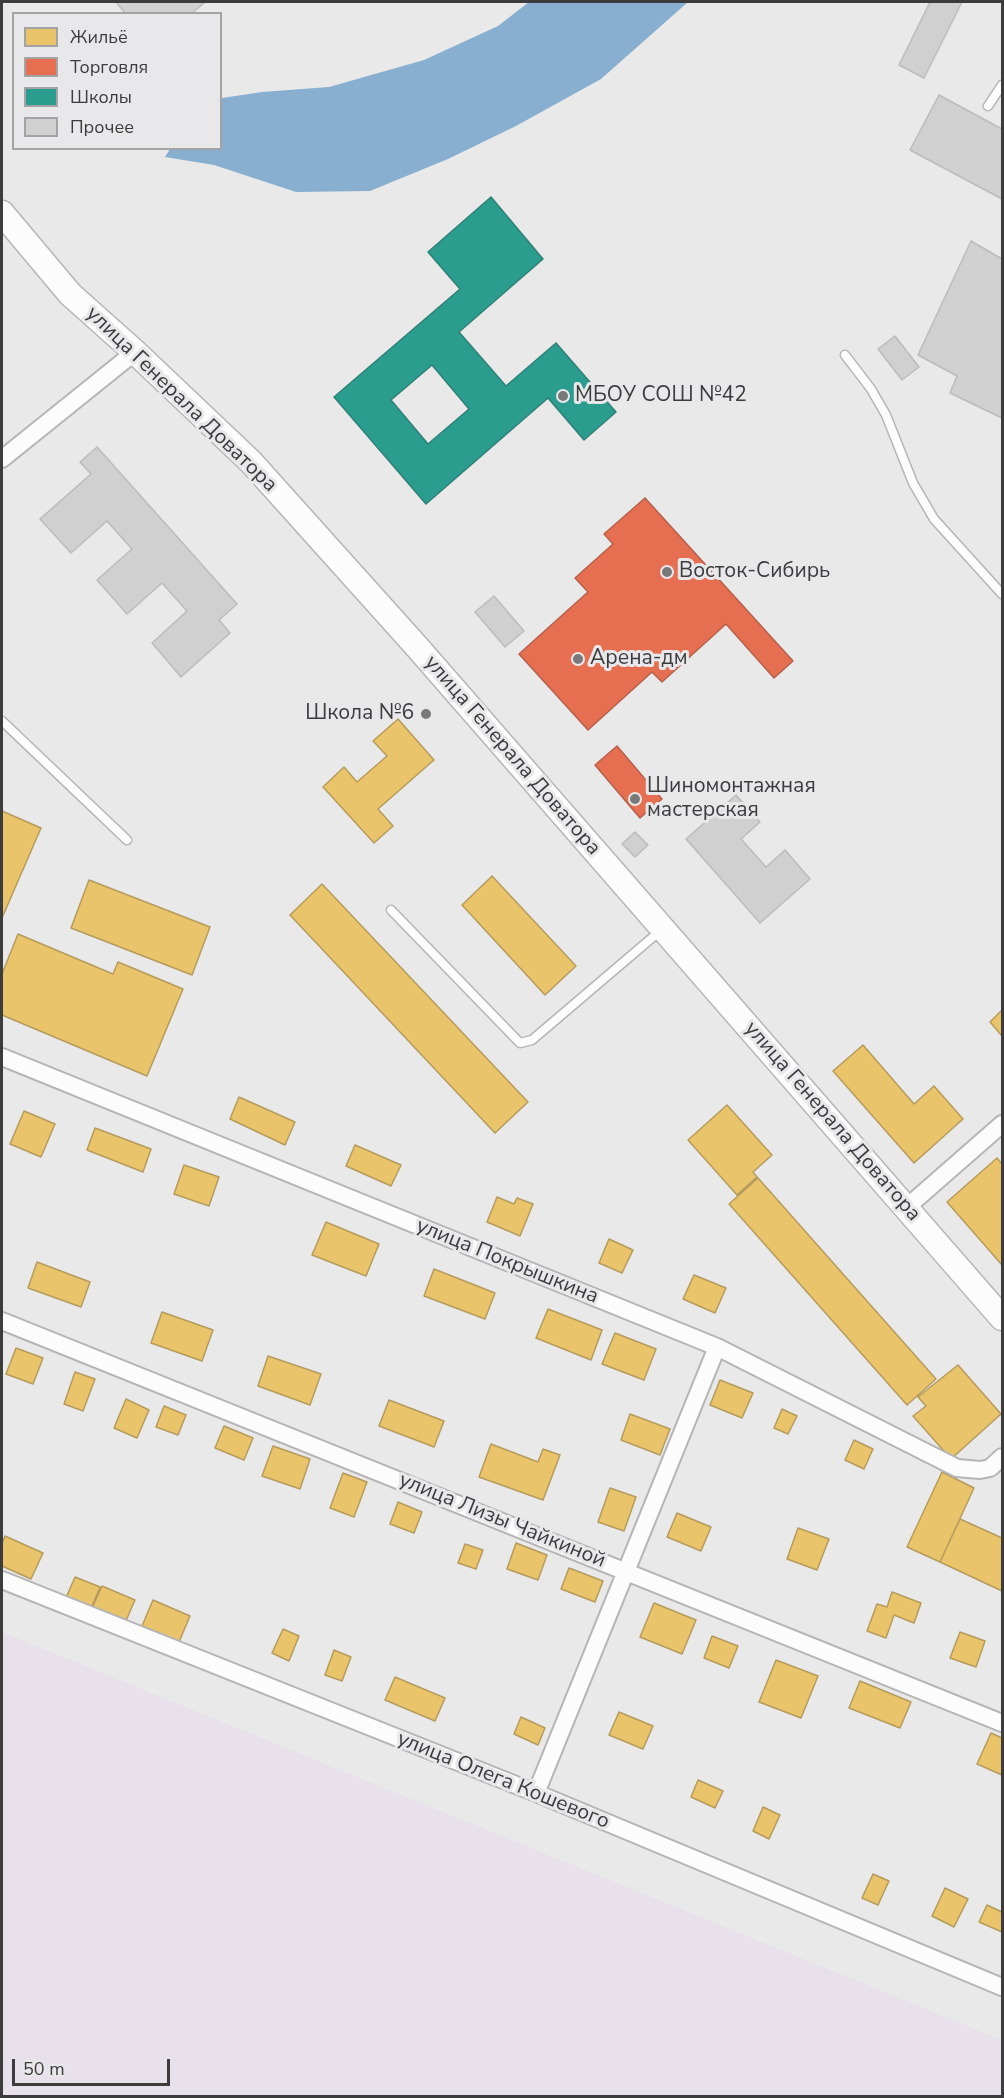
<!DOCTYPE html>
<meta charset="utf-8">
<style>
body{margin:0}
#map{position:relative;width:1004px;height:2098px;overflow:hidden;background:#e9e9ea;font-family:"Nunito Sans",sans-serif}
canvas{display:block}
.frame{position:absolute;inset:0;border:3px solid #3c3c3d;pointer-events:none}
.legend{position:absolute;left:12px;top:12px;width:210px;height:138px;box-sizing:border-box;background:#e8e8eb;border:2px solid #a3a3a5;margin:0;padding:8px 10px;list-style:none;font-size:18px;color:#3c3c3d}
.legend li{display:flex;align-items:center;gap:12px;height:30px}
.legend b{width:30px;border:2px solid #a3a3a5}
.scale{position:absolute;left:12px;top:2059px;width:158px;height:27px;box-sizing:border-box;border:3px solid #3c3c3d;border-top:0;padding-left:8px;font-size:18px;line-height:21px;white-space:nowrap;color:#3c3c3d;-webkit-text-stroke:4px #e8e8eb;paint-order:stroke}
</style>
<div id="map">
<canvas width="1004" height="2098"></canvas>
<div class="frame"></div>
<ul class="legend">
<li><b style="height:16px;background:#e9c46a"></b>Жильё</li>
<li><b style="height:16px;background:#e76f51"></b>Торговля</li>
<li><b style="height:16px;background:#2a9d8f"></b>Школы</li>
<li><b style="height:16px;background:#d1d0d1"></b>Прочее</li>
</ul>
<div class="scale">50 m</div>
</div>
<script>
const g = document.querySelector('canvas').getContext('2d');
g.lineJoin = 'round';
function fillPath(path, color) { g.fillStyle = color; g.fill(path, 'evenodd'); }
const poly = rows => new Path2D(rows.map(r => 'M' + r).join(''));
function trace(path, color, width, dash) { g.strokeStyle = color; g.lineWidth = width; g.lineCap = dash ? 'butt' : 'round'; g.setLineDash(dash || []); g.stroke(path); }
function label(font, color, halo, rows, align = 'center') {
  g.font = font + ' "Nunito Sans",sans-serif'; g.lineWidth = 6; g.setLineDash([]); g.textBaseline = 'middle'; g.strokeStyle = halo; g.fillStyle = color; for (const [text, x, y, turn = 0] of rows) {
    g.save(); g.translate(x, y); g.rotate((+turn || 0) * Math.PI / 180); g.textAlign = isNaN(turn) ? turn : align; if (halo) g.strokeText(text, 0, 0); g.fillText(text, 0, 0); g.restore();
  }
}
fillPath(poly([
 [2,1632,1002,2040,1002,2096,2,2096]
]), '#e8e0eb');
fillPath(poly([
 [529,2,688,2,601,79,516,126,448,159,370,191,296,192,214,165,165,157,170,149,220,148,220,99,222,98,262,92,329,87,424,60,498,26]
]), '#88afcf');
const homes = poly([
 [398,719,434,760,378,809,393,826,374,843,323,787,344,767,357,782,387,756,373,741,398,719],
 [2,811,41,828,2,918,2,811],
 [492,876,576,966,545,995,462,905,492,876],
 [89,880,210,927,192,975,71,928,89,880],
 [322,884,528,1102,495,1133,290,915,322,884],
 [18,934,113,974,118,962,183,989,147,1076,2,1015,2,974,18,934],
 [1002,1010,1002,1036,990,1022,1002,1010],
 [863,1045,914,1104,934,1086,963,1119,914,1163,833,1071,863,1045],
 [239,1097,295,1122,285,1145,230,1119,239,1097],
 [727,1105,772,1155,753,1172,757,1177,737,1195,688,1140,727,1105],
 [24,1111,55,1124,41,1157,10,1144,24,1111],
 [95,1128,151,1149,143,1172,87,1150,95,1128],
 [355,1145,401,1165,391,1186,346,1166,355,1145],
 [997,1158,1002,1164,1002,1265,947,1202,997,1158],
 [184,1165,219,1177,209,1206,174,1194,184,1165],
 [758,1178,936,1379,907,1405,729,1204,758,1178],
 [497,1197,514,1204,517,1198,533,1204,520,1236,487,1222,497,1197],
 [326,1222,379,1244,366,1276,312,1255,326,1222],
 [609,1239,633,1250,622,1273,599,1263,609,1239],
 [37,1262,90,1282,81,1307,28,1288,37,1262],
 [434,1269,495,1293,485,1319,424,1296,434,1269],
 [694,1275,726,1288,715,1313,683,1299,694,1275],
 [548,1309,602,1330,591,1360,536,1338,548,1309],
 [162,1312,213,1330,202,1361,151,1343,162,1312],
 [615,1333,656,1349,644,1380,602,1364,615,1333],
 [16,1348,43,1358,33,1384,6,1374,16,1348],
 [268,1356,321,1374,310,1405,258,1386,268,1356],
 [958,1365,1001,1414,951,1459,913,1416,926,1406,918,1397,958,1365],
 [75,1372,95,1379,83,1411,64,1404,75,1372],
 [720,1380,753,1393,742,1418,710,1405,720,1380],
 [126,1399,149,1410,137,1438,114,1428,126,1399],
 [389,1400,444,1421,434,1447,379,1426,389,1400],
 [164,1406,186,1415,178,1435,156,1427,164,1406],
 [782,1409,797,1416,788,1434,774,1428,782,1409],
 [630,1414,670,1429,660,1455,621,1440,630,1414],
 [224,1426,253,1438,244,1460,215,1448,224,1426],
 [854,1440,873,1449,864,1469,845,1460,854,1440],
 [491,1444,538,1462,543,1449,560,1455,543,1500,479,1477,491,1444],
 [273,1446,310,1459,300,1489,262,1476,273,1446],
 [942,1472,974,1488,940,1562,907,1547,942,1472],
 [343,1473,367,1482,354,1517,330,1508,343,1473],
 [610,1488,636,1497,624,1531,598,1522,610,1488],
 [398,1502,422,1512,414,1533,390,1524,398,1502],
 [677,1513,711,1527,701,1551,667,1537,677,1513],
 [960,1519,1002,1538,1002,1591,940,1562,960,1519],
 [798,1528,829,1539,817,1570,787,1559,798,1528],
 [5,1536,43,1553,31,1579,2,1566,2,1544,5,1536],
 [516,1543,547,1555,538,1580,507,1569,516,1543],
 [465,1544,483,1550,476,1569,458,1563,465,1544],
 [569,1568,603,1581,595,1602,561,1589,569,1568],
 [75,1577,100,1587,90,1611,65,1600,75,1577],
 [102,1586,135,1600,125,1623,92,1608,102,1586],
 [892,1592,921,1603,914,1623,894,1615,886,1638,867,1631,877,1604,887,1607,892,1592],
 [153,1600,190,1616,179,1642,142,1626,153,1600],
 [654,1603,696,1620,682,1654,640,1637,654,1603],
 [283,1629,299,1636,289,1661,272,1653,283,1629],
 [960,1632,985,1641,976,1667,950,1658,960,1632],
 [712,1636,738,1646,729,1668,704,1658,712,1636],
 [334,1650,351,1657,342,1681,325,1675,334,1650],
 [776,1660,818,1676,801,1718,759,1702,776,1660],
 [395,1677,445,1698,435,1721,385,1700,395,1677],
 [860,1681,911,1702,900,1728,849,1708,860,1681],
 [619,1712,653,1726,643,1749,609,1735,619,1712],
 [521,1717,545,1728,538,1745,514,1734,521,1717],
 [991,1733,1002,1738,1002,1775,977,1764,991,1733],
 [698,1780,723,1791,715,1808,691,1797,698,1780],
 [763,1807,780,1815,769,1839,753,1831,763,1807],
 [873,1874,889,1881,878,1905,862,1898,873,1874],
 [945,1888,968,1899,954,1927,932,1916,945,1888],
 [987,1905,1002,1912,1002,1932,979,1922,987,1905]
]);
fillPath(homes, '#e9c46a');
trace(homes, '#b59b5c', 1.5);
const shops = poly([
 [645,498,793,661,774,678,726,624,662,682,652,672,588,730,519,654,588,592,575,578,613,544,604,534,645,498],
 [617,746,662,799,640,818,595,765,617,746]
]);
fillPath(shops, '#e76f51');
trace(shops, '#b4604b', 1.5);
const schools = poly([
 [491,197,543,259,459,332,506,386,556,343,616,412,584,440,548,398,426,504,334,397,460,289,428,252,491,197],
 [432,365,469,409,428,444,391,400,432,365]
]);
fillPath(schools, '#2a9d8f');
trace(schools, '#2f8076', 1.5);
const building = poly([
 [116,2,205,2,191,14,126,14,116,2],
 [930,2,962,2,924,78,899,65,930,2],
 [939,95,1002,129,1002,199,910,150,939,95],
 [971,241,1002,259,1002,418,950,393,957,376,918,355,971,241],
 [895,336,919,367,902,380,878,349,895,336],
 [97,447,237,604,219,620,230,633,181,677,152,643,187,611,162,583,127,614,97,580,132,549,107,521,71,553,40,519,91,474,80,462,97,447],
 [494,596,524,631,505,647,475,612,494,596],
 [736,795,760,822,741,839,766,867,785,850,810,879,760,923,686,839,736,795],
 [635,832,648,845,635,857,622,844,635,832]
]);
fillPath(building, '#d1d0d1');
trace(building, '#bbb', 1.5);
const lane = poly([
 [988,106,1002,85],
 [845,355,871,389,886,415,913,483,934,519,1002,594],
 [2,721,127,840],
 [391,910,520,1043,532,1040,660,931]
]);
const street = poly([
 [2,459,135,352],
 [2,1057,717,1347,957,1468,980,1470,990,1468,1002,1457],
 [906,1208,1002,1124],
 [2,1321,1002,1723],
 [2,1580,536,1793,1002,1987],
 [536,1793,717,1347]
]);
const secondary = poly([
 [2,213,70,294,135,352,251,462,418,648,1002,1318]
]);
trace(lane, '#b5b5b6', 11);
trace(street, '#b5b5b6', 20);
trace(secondary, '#b5b5b6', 27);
trace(lane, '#fcfcfc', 8);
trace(street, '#fcfcfc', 16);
trace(secondary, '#fcfcfc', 24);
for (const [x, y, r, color] of [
 [563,396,6,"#79797a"],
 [667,572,6,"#79797a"],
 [578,659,6,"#79797a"],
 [426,714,6,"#79797a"],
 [635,799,6,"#79797a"]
]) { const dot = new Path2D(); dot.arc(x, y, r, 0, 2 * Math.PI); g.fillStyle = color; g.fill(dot); trace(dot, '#e8e8eb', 2); }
label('21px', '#3c3c3d', '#e8e8eb', [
 ["МБОУ СОШ №42",575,396],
 ["Восток-Сибирь",679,572],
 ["Арена-дм",590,659],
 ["Школа №6",414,714,"right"],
 ["Шиномонтажная",647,787],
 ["мастерская",647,811]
], 'left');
label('21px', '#3c3c3d', '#e8e8eb', [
 ["улица Генерала Доватора",181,400,44],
 ["улица Генерала Доватора",512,756,49],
 ["улица Генерала Доватора",832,1122,49],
 ["улица Покрышкина",507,1262,22],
 ["улица Лизы Чайкиной",502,1521,22],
 ["улица Олега Кошевого",503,1781,22]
]);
</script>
